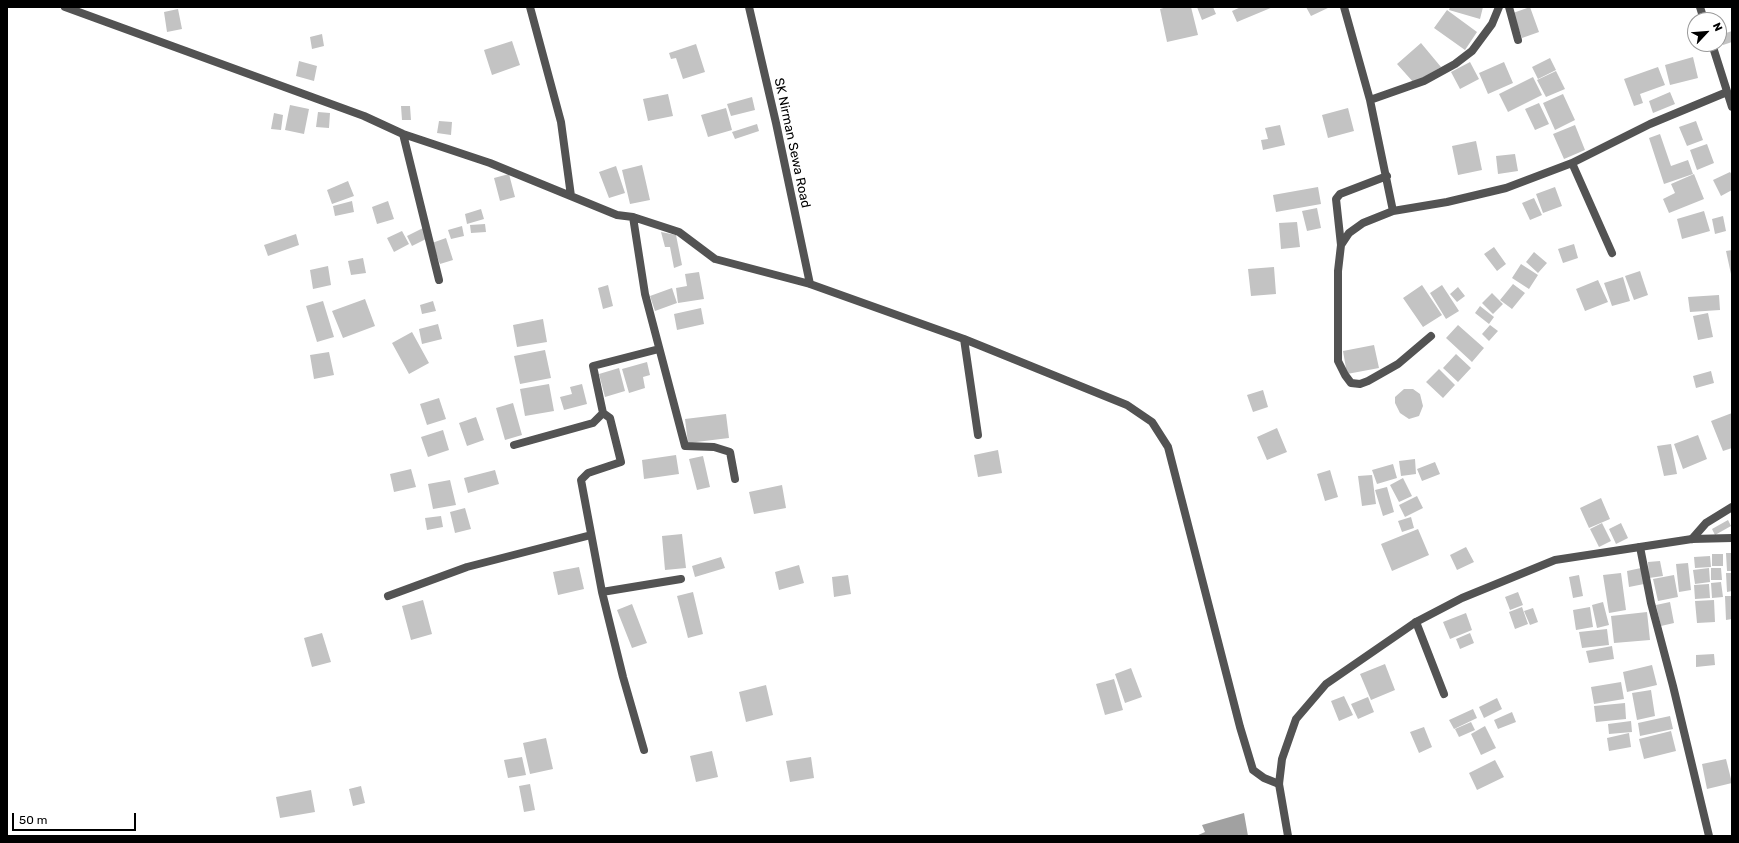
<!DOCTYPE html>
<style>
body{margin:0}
#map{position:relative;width:1739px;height:843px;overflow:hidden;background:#fff;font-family:Rubik,sans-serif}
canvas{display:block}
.frame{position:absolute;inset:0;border:8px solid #000;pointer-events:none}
.north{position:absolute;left:1687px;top:12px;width:40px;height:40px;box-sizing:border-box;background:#fff;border:1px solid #999;border-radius:50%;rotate:64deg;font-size:11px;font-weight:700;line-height:16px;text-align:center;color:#000}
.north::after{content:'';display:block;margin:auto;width:14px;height:18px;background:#000;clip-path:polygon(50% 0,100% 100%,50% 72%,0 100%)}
.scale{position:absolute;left:12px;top:813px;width:124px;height:18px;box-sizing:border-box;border:2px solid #000;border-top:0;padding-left:5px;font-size:12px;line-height:14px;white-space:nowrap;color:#000;-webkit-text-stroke:3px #fff;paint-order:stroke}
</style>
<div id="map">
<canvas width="1739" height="843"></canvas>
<div class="frame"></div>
<div class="north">N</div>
<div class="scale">50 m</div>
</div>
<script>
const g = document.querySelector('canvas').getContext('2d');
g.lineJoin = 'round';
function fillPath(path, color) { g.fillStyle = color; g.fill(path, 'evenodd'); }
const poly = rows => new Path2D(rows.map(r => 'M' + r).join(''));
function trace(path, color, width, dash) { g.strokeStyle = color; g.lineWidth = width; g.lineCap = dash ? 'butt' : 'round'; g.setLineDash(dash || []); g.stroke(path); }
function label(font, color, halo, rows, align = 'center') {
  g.font = font + ' Rubik,sans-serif'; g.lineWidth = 4; g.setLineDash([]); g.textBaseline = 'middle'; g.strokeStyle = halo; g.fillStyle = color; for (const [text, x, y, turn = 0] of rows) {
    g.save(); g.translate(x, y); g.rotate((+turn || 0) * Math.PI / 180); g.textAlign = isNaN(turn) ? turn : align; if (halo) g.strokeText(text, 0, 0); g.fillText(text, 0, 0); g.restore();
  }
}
fillPath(poly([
 [1244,813,1248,836,1196,836,1205,832,1202,825]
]), '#a1a1a1');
fillPath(poly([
 [1167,7,1191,7,1198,35,1167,42,1160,9],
 [1197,7,1213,7,1216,14,1202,20],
 [1241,7,1273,7,1237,22,1232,11],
 [1306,7,1330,7,1311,16],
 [1450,7,1483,7,1480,19,1449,10],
 [1530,7,1539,32,1522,38,1513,13],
 [178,9,182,29,167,32,164,12],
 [1447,10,1477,32,1465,50,1434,28],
 [1732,31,1732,42,1723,45,1720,35],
 [322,34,324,46,312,49,310,37],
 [512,41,520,65,492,75,484,50],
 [1421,43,1441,67,1414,83,1397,64],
 [696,44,705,72,683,79,676,58,671,59,669,53],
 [1693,57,1698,78,1670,85,1665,65],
 [1550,58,1556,70,1538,79,1532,67],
 [299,61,317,66,314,81,296,76],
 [1470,62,1479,79,1460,89,1451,72],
 [1504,62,1513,83,1488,94,1479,73],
 [1658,67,1665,85,1640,94,1643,103,1634,106,1624,79],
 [1556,71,1565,89,1546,97,1537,80],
 [1533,77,1542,95,1508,112,1499,94],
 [1670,92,1675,104,1653,113,1649,101],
 [668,94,673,116,648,121,643,99],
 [1563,94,1575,120,1555,130,1543,103],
 [752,97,755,110,731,116,727,104],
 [1539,103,1549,124,1535,130,1525,109],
 [290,105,309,109,304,134,285,130],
 [401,106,410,106,411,120,402,120],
 [726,108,732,130,708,137,701,115],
 [1348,108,1354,131,1328,138,1322,115],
 [318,112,330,113,329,128,316,127],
 [274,113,283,115,281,130,271,129],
 [439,121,452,122,451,135,437,133],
 [1696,121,1703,140,1687,146,1679,127],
 [757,124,759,131,735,139,732,132],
 [1280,125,1285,145,1263,150,1261,140,1268,139,1265,128],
 [1575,125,1585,150,1564,159,1553,134],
 [1660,134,1671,166,1688,160,1693,174,1664,184,1649,138],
 [1476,141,1482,170,1458,175,1452,146],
 [1707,144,1714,163,1697,170,1690,150],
 [1515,154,1518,171,1498,174,1496,156],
 [642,165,650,200,630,204,622,170],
 [616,166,625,193,609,198,599,172],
 [1730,172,1732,175,1732,190,1721,196,1713,180],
 [509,174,515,197,500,201,494,178],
 [1694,174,1704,199,1669,213,1663,199,1675,193,1671,184],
 [348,181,354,196,332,204,327,190],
 [1318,187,1321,204,1276,212,1273,195],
 [1555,187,1562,206,1543,213,1536,194],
 [1534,198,1542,215,1530,220,1522,203],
 [352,201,354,212,335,216,333,206],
 [388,201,394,219,377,224,372,207],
 [1317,208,1321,228,1307,231,1302,211],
 [481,209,484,219,467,224,465,214],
 [1704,211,1710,231,1682,239,1677,219],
 [1723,216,1726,231,1715,234,1712,219],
 [1297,222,1300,247,1281,249,1279,223],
 [485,224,486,232,471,233,470,225],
 [462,226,464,236,451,239,448,230],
 [423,228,428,238,412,246,407,236],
 [402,231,409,244,394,252,387,238],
 [661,232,676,235,682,265,674,268,670,247,665,247],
 [296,234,299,245,268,256,264,245],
 [446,238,453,260,440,264,432,243],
 [1574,244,1578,258,1563,263,1558,249],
 [1494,247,1506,264,1497,271,1484,254],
 [1732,250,1732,274,1731,274,1726,251],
 [1534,252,1547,263,1538,273,1526,262],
 [363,258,366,273,351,275,348,261],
 [1521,264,1538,275,1529,289,1512,278],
 [328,266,331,285,313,289,310,270],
 [1274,267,1276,294,1251,296,1248,269],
 [1640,271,1648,295,1634,300,1625,276],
 [699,272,704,299,678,303,676,288,687,286,685,274],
 [1623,277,1630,301,1612,306,1604,283],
 [1598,280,1608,302,1585,311,1576,289],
 [1513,284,1525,293,1512,309,1500,300],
 [608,285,613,306,603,309,598,288],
 [1422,285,1442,315,1423,327,1403,298],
 [1442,285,1459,311,1446,319,1430,293],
 [1458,287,1465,296,1457,302,1450,294],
 [672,288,677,303,655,311,650,296],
 [1492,293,1503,304,1493,314,1482,303],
 [1719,295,1720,310,1690,312,1688,297],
 [365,299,375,326,343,338,332,311],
 [323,301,334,337,317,342,306,306],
 [433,301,436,311,422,314,420,305],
 [1480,306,1494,317,1489,324,1475,313],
 [701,308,704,324,677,330,674,314],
 [1708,313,1713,337,1698,340,1693,316],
 [543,319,547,342,517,347,513,325],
 [438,324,442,339,422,344,419,329],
 [1458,325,1484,348,1472,362,1446,338],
 [1490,325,1498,331,1489,341,1482,334],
 [412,332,429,363,409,374,392,343],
 [1374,345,1379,368,1347,374,1343,351],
 [545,350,551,378,520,384,514,356],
 [329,352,334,375,314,379,310,355],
 [1456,354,1471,368,1458,382,1443,368],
 [647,362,650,375,643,377,645,388,629,393,622,369],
 [619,368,625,391,605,397,599,374],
 [1439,369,1455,385,1443,398,1426,382],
 [1711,371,1714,383,1696,388,1693,376],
 [549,384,554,411,525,416,520,389],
 [582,384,587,404,564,410,560,397,572,394,570,387],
 [1404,389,1413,389,1420,394,1423,406,1419,416,1409,419,1400,413,1395,403,1395,397],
 [1263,390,1268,407,1253,412,1247,395],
 [439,398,446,419,427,425,420,404],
 [513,403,522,435,505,440,496,408],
 [1732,413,1732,448,1723,451,1711,421],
 [726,414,729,438,688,443,685,419],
 [476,417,484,440,467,446,459,423],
 [1277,428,1287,452,1267,460,1257,437],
 [443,430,449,450,428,457,421,437],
 [1698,435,1707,459,1683,469,1674,444],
 [1671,444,1677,474,1664,476,1657,446],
 [998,450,1002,473,978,477,974,455],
 [676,455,679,474,644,479,642,460],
 [703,456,710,487,697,490,689,459],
 [1415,459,1416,474,1401,476,1399,461],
 [1435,462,1440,474,1422,481,1417,469],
 [1393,464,1397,478,1377,484,1372,470],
 [411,469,416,487,394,492,390,474],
 [495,470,499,484,468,493,464,478],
 [1330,470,1338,497,1325,501,1317,474],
 [1372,475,1376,504,1362,506,1358,476],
 [1403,478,1412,496,1399,502,1390,485],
 [450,480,456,505,433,509,428,484],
 [782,485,786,508,754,514,749,492],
 [1387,487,1394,512,1383,516,1375,490],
 [1417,496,1423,508,1405,517,1399,505],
 [1601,498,1610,519,1589,528,1580,508],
 [465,508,471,529,455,533,450,512],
 [441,516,443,527,427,530,425,518],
 [1411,517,1414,528,1402,532,1398,521],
 [1728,520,1731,526,1715,535,1712,529],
 [1602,523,1611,541,1599,547,1590,529],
 [1621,523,1628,538,1616,544,1609,529],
 [1418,529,1429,555,1392,571,1381,544],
 [682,534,686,568,665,570,662,536],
 [1466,547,1474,562,1457,570,1450,555],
 [1726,553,1732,553,1732,571,1727,571],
 [1712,554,1723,554,1723,566,1712,566],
 [1710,556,1711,567,1695,568,1694,557],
 [721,557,725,568,695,577,692,566],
 [1660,561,1663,576,1649,578,1648,562],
 [1688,563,1691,590,1679,592,1676,564],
 [799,565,804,583,779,590,775,572],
 [579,567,584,589,558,595,553,572],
 [1641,568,1644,584,1629,587,1627,571],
 [1709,568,1710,582,1695,584,1693,570],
 [1711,568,1721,568,1722,580,1711,580],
 [1621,573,1626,610,1609,613,1603,575],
 [1726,573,1732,573,1732,591,1727,592],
 [848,575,851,594,834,597,832,577],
 [1579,575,1583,596,1573,598,1569,577],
 [1674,575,1678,597,1658,601,1653,579],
 [1721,582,1723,597,1712,598,1711,583],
 [1709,584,1710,598,1695,599,1694,585],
 [693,592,703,634,688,638,677,596],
 [1518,592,1523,605,1510,610,1505,597],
 [1725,596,1732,596,1732,619,1726,620],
 [423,600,432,634,411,640,402,606],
 [1714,600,1715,622,1697,623,1695,601],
 [1603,602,1609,625,1597,628,1592,605],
 [1670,602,1674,623,1661,626,1656,605],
 [632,604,647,643,632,648,617,610],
 [1522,607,1528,624,1515,629,1509,612],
 [1590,607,1593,627,1576,630,1573,610],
 [1533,608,1538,622,1530,625,1524,611],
 [1647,612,1650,640,1614,643,1611,616],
 [1466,613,1472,630,1450,639,1443,622],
 [1607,629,1609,645,1582,648,1579,632],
 [322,633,331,662,312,667,304,638],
 [1470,633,1474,643,1460,649,1456,639],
 [1612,646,1614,659,1589,663,1586,651],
 [1714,654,1715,665,1696,667,1696,655],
 [1385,664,1395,690,1371,700,1360,674],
 [1652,665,1657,685,1627,692,1623,672],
 [1131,668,1142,697,1125,703,1115,674],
 [1114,679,1123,710,1105,715,1096,684],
 [1621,682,1624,699,1594,704,1591,687],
 [766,685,773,715,746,722,739,692],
 [1651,690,1655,716,1637,720,1632,693],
 [1344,696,1353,715,1339,721,1331,701],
 [1368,697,1374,712,1358,719,1351,704],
 [1497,698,1502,709,1484,718,1479,707],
 [1625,703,1626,719,1596,722,1594,706],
 [1473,709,1477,718,1454,729,1449,720],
 [1512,712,1516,722,1498,729,1494,720],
 [1670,716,1673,729,1640,736,1638,723],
 [1631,721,1632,732,1609,734,1608,724],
 [1471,722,1475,730,1459,737,1455,729],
 [1485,726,1496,748,1481,755,1471,734],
 [1424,727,1432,747,1419,753,1410,732],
 [1671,731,1676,751,1644,759,1639,739],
 [1629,733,1631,747,1609,751,1607,738],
 [546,738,553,769,530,774,523,743],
 [712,751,718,777,696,782,690,756],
 [522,757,526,775,508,778,504,760],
 [811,757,814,778,790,782,786,761],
 [1726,759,1732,783,1707,789,1702,764],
 [1495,760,1504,777,1477,790,1469,773],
 [530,784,535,810,524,812,519,786],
 [361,786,365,803,353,806,349,789],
 [311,790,315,812,280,818,276,797]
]), '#c3c3c3');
trace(poly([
 [65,7,364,116,403,134,490,163,617,215,633,217,679,232,715,259,810,284,964,339,1127,405,1152,422,1168,447,1240,727,1253,770,1264,778,1279,784],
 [530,7,561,122,571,196],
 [749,7,776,123,810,284],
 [1344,7,1370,100,1393,211,1363,223,1349,233,1341,245,1338,271,1338,361,1345,375,1351,383,1360,384,1368,381,1398,364,1431,336],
 [1509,7,1518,40],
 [1700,7,1704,20],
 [1712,44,1732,107],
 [1370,100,1424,81,1455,64,1472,51,1492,24,1499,7],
 [403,134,439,280],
 [1572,163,1612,253],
 [1393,211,1447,202,1506,188,1572,163,1650,124,1727,92],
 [633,217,645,294,685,446,714,447,730,452,735,479],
 [1341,245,1336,199,1340,194,1387,176],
 [964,339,978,435],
 [603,413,610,418,621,462,588,473,581,480,602,592,623,677,644,750],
 [514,445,593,423,603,413,593,366,659,349],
 [1692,539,1706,523,1732,507],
 [1640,547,1651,603,1673,686,1709,836],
 [602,592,681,579],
 [388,596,467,567,591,535],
 [1416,622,1444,694]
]), '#535353', 8);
trace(poly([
 [1288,836,1279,784,1282,759,1296,719,1326,684,1416,622,1462,598,1555,560,1692,539,1732,538]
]), '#535353', 8);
label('13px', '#000', '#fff', [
 ["SK Nirman Sewa Road",792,143,78]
]);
</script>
